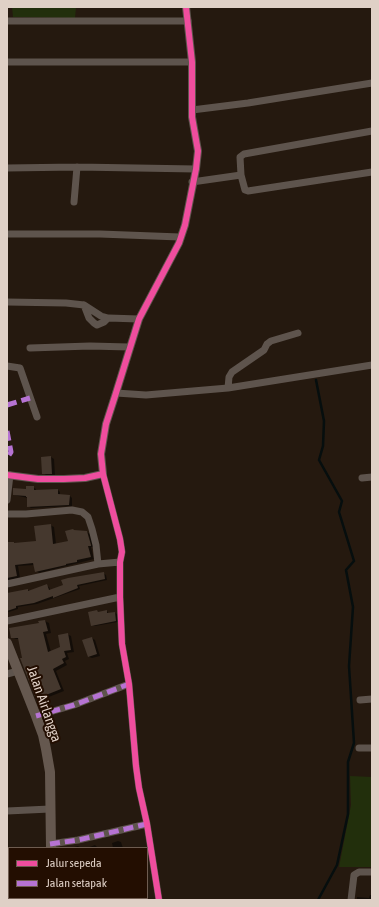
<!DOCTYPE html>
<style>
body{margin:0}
#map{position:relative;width:379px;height:907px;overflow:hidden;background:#25190f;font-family:"Asap Condensed",sans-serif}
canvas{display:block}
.frame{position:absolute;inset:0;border:8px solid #dfd0c6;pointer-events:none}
.legend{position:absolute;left:8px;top:847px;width:140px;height:52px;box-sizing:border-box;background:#230e01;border:1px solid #6e5c50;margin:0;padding:5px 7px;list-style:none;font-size:12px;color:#dfd0c6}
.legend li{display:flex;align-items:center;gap:8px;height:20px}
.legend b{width:20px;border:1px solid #6e5c50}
</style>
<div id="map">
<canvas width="379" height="907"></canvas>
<div class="frame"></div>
<ul class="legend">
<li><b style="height:5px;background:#ef4d9e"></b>Jalur sepeda</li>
<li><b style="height:5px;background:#b673d3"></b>Jalan setapak</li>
</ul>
</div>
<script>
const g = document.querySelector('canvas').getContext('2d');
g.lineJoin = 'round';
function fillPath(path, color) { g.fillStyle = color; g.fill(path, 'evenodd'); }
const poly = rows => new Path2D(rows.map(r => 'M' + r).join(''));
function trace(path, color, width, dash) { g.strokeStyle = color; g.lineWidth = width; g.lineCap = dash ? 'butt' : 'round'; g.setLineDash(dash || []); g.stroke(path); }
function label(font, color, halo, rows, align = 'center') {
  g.font = font + ' "Asap Condensed",sans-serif'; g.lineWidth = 4; g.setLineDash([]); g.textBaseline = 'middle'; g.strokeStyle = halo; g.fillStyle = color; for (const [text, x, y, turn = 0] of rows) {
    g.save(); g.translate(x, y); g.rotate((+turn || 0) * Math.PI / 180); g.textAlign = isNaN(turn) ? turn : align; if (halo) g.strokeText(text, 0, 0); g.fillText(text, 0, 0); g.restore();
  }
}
fillPath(poly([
 [12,7,80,7,76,8,75,18,13,17],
 [350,776,372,777,372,867,339,867,351,805]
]), '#222f0c');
fillPath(poly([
 [51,457,54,459,55,475,46,475,43,473,42,458],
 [33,487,36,489,36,491,58,490,60,492,60,496,70,496,72,498,72,506,31,508,28,506,28,498,14,495],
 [50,525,54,527,56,544,69,541,76,531,87,532,90,534,94,547,91,547,94,559,39,573,36,571,34,565,18,566,20,578,7,580,7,543,16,544,37,542],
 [103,573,106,575,107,580,79,586,80,589,37,604,18,607,18,609,9,612,7,611,7,594,28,590,31,591,47,586,49,587,51,591],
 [97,611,99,613,107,611,109,614,115,613,117,614,118,622,95,626,92,625],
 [45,621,49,623,51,633,46,634,51,652,62,648,67,634,71,636,74,652,67,653,69,659,65,661,67,665,56,671,64,691,41,700,37,698,23,658,19,639,16,639,12,637],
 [92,638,95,640,100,656,92,658,89,657],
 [118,841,121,842,123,848,113,848,112,843],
 [95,845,98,848,87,848],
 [78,846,81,848,70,848],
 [370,895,372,895,372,900,357,900,357,897,369,898],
 [72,898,126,898,127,900,72,900]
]), '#0007');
trace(poly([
 [316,380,324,421,323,446,319,460,342,501,339,512,354,561,346,570,353,607,349,666,354,743,348,762,348,814,337,865,318,900]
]), '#060e0e', 2.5);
fillPath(poly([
 [51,456,52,474,42,474,41,457],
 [26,486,34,486,34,490,58,489,58,494,70,495,69,505,27,507,27,497,26,497,26,496,13,495,13,488,26,489],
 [51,524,53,544,68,541,65,531,73,529,74,530,87,531,91,545,91,546,88,546,91,557,77,560,77,562,66,564,66,565,35,572,33,563,15,565,17,576,7,578,7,542,14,542,14,543,36,541,34,526],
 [104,572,105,579,77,585,78,588,53,598,53,596,34,603,16,606,16,608,7,611,7,593,28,589,28,591,47,584,49,590,63,585,61,580,68,578],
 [97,610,98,612,107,610,107,613,115,612,116,621,91,626,88,612],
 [45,620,48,631,43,632,48,652,60,647,58,635,68,633,71,650,64,651,66,657,62,659,64,663,53,669,61,689,36,699,20,658,22,658,18,638,11,638,9,628,39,623,38,621],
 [92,637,97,654,88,657,82,640]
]), '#45382e');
trace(poly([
 [7,21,188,21],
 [7,62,192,62],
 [192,110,248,103,372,83],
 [7,168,77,167,196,169],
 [241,175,245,190,248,191,372,172],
 [192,182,241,175,240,157,244,154,372,131],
 [74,202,77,167],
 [7,234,100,234,180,237],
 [7,302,66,303,84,305,89,318,94,323,97,325,104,322,108,318,139,319],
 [84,305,101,316,108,318],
 [30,348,90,346,129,347],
 [7,366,20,368,37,417],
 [228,388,229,377,232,372,264,350,267,344,271,341,298,333],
 [116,393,146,395,228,388,372,365],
 [103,474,120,539,122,552,120,562,120,597,122,644,129,684,136,766,139,788,147,824,159,900],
 [362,478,372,477],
 [7,500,10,475],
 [7,514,26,514,72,510,82,512,88,517,92,529,96,545,98,564],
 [7,584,98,564,120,562],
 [7,621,120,597],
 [7,674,18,671],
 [360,700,372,699],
 [36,716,74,705,129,684],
 [359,748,372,748],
 [7,811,50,809],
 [50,844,78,840,147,824],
 [351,900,354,875,359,872,372,872]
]), '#5e544d', 7);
trace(poly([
 [7,475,38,479,64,479,85,478,103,474,101,454,106,424,116,393,139,319,179,243,185,225,196,169,198,151,192,117,192,62,186,7]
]), '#5e544d', 8);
trace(poly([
 [7,643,36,716,43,735,46,749,50,772,51,848],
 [58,898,59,900]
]), '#65584f', 10);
trace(poly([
 [7,405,30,398],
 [7,431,11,452,7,458],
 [36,716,74,705,129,684],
 [50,844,78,840,147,824]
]), '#b673d3', 5, [10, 5]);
trace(poly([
 [103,474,120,539,122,552,120,562,120,597,122,644,129,684,136,766,139,788,147,824,159,900],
 [7,475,38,479,64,479,85,478,103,474,101,454,106,424,116,393,139,319,179,243,185,225,196,169,198,151,192,117,192,62,186,7]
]), '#ef4d9e', 6);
label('14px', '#dfd0c6', '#230e01', [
 ["Jalan Airlangga",44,704,71]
]);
</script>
